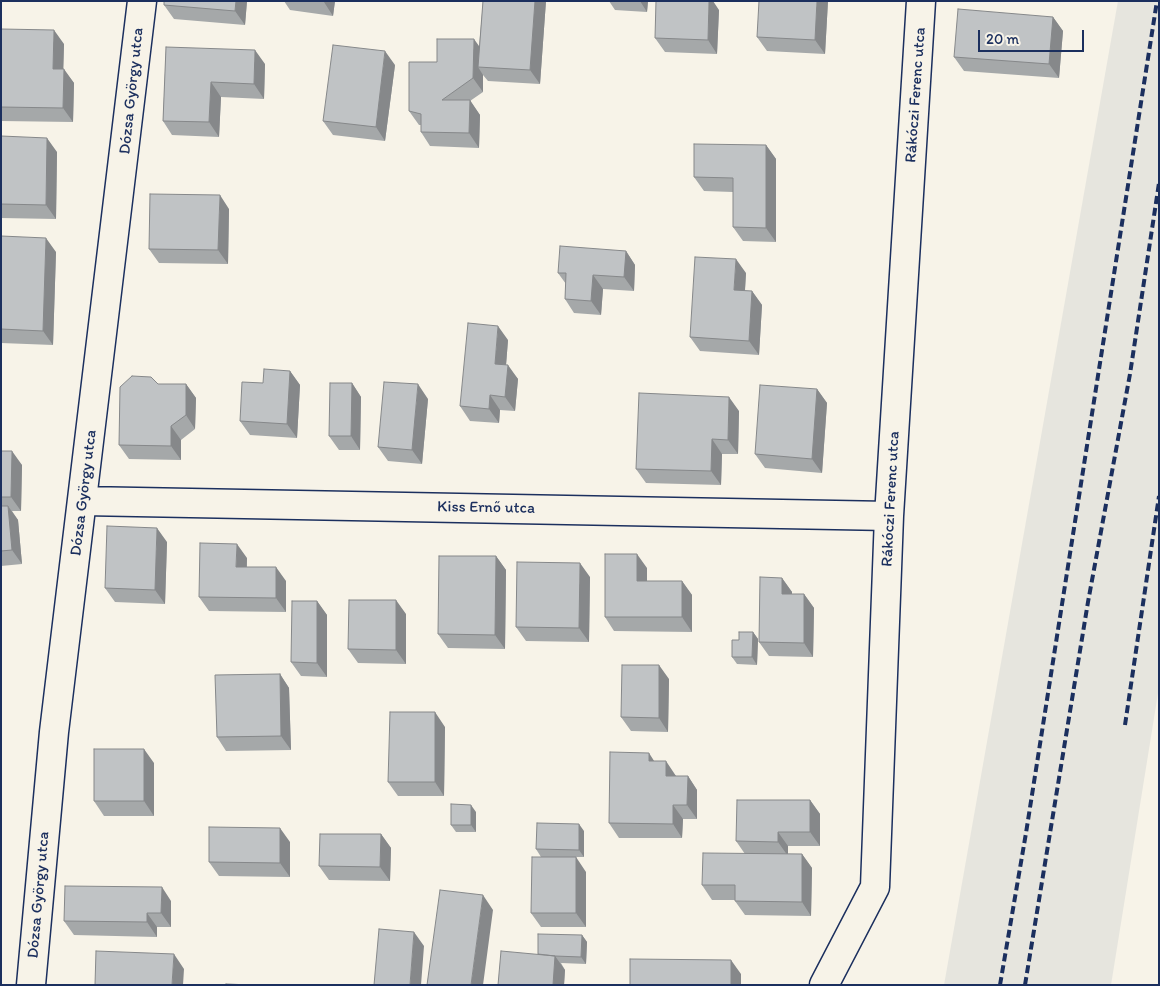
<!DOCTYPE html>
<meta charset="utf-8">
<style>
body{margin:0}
#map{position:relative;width:1160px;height:986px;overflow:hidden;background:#f7f3e8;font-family:Itim,sans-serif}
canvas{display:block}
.frame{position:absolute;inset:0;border:2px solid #1b2f5e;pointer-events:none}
.scale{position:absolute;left:978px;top:30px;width:106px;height:22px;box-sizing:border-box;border:2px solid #1b2f5e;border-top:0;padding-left:6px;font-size:15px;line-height:18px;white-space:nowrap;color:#1b2f5e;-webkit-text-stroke:4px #f7f3e8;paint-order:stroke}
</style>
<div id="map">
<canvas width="1160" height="986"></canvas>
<div class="frame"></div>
<div class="scale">20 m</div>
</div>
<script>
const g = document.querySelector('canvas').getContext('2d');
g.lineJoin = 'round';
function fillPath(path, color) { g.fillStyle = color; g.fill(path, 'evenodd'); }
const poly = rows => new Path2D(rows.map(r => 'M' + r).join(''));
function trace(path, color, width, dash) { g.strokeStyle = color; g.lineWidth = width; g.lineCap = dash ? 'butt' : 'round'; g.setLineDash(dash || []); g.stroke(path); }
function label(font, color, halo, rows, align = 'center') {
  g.font = font + ' Itim,sans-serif'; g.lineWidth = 4; g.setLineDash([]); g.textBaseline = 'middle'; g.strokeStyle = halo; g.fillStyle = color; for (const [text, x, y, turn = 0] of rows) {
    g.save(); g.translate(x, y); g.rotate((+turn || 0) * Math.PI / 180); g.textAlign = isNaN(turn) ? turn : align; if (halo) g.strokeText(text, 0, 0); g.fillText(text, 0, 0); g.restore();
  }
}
fillPath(poly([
 [1118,1,1159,1,1159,687,1111,985,944,985]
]), '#e6e5de');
const minor = poly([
 [83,501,889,516],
 [31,985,54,732,142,1],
 [824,985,875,887,889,516,921,1]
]);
trace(minor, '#1b2f5e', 31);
trace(minor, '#f7f3e8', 28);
trace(poly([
 [1125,725,1159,496],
 [1000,985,1026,833,1157,1],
 [1025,985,1088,602,1130,374,1159,183]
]), '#1b2f5e', 4, [8, 4]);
fillPath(poly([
 [164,1,247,1,245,25,174,19,164,5],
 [284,1,335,1,333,16,290,10],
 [483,1,546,1,540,84,488,81,483,75,483,92,470,101,480,115,479,148,430,146,421,132,421,125,419,125,409,111,437,62,479,47],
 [609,1,648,1,647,12,615,10],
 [828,1,825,54,767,51,757,37],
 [719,10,717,54,665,52,655,38],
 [1053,17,1063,31,1059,78,964,71,954,57],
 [1,29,64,44,63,69,74,83,73,122,1,121],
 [166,47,265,64,264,99,221,97,219,137,172,135,163,121],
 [395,65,385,141,333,135,323,121],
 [1,136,57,152,56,219,1,218],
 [766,145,776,159,776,242,743,241,733,227,733,192,704,191,694,177],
 [229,209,228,264,159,263,149,249],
 [1,236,56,252,53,345,1,343],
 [626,251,635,265,634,291,603,289,601,315,574,313,565,299,566,284,558,273],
 [746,273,745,291,752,291,762,305,759,355,700,351,690,337],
 [508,340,506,365,518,379,515,411,500,410,499,423,470,421,460,406],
 [290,371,300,385,297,438,250,435,240,421,263,383],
 [352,383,361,397,360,450,339,450,329,436],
 [158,384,186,384,196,398,195,429,181,440,181,460,129,459,119,445],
 [817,389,827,403,822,473,765,468,755,454],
 [428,399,422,464,388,461,378,447],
 [739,411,738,454,722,454,721,485,646,483,636,469],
 [1,451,22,465,21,511,12,511,18,520,22,564,1,566],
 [167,542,165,604,115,602,105,588],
 [496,556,506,570,505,649,448,648,438,634],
 [247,558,247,567,286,581,286,612,209,611,199,597],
 [647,568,647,581,682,581,692,595,692,632,614,631,605,617],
 [590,577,589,642,526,641,516,627],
 [782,578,792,592,792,594,804,594,814,608,813,657,769,656,759,642],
 [317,601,327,615,327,677,301,676,291,662],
 [406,614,406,664,358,663,348,649],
 [753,632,758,639,757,665,737,664,732,657,739,640],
 [280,674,289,688,291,750,226,751,217,737],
 [669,679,668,732,631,731,621,717],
 [445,727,444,796,398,796,388,782],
 [655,761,676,776,688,776,697,790,697,819,683,819,682,838,619,838,609,823],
 [154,763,154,816,104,816,94,801],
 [810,800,820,814,820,846,788,846,788,854,802,854,812,868,811,916,745,915,735,901,735,900,712,900,702,885,745,854,736,841],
 [476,812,476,832,456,832,451,825],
 [584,831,584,857,541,857,536,849],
 [381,834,391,848,390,881,329,880,319,866],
 [290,842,290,877,219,876,209,862],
 [586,872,586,927,541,927,531,913],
 [171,901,171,927,157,927,157,937,74,935,64,921],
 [582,935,587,942,586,964,561,963,565,970,564,985,498,985]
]), '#a5a8a9');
fillPath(poly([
 [236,1,247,1,245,25,235,11],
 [335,1,333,16,324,2],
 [535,1,546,1,540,84,530,70],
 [640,1,648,1,647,12],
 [709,1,713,1,719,10,717,54,708,40],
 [817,1,828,1,825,54,815,40],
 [1053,17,1063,31,1059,78,1049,64],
 [54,30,64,44,63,83,53,69],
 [474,39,484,53,478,67,483,75,483,92,473,78],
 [255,50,265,64,264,99,254,84],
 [385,51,395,65,385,141,376,127],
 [64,69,74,83,73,122,63,108],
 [211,82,221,97,219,137,209,122],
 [470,100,480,115,479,148,469,133],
 [47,138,57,152,56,219,46,205],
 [766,145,776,159,776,242,766,228],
 [220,195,229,209,228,264,218,250],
 [46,238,56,252,53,345,43,331],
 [626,251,635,265,634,291,624,277],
 [736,259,746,273,744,304,734,290],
 [593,275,603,289,601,315,591,301],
 [752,291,762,305,759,355,749,341],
 [498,326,508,340,505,378,495,364],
 [508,365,518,379,515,411,505,397],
 [290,371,300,385,297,438,287,424],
 [352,383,361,397,360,450,351,436],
 [186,384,196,398,195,429,186,415],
 [418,384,428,399,422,464,412,450],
 [817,389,827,403,822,473,812,459],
 [490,395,500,410,499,423,489,409],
 [729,397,739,411,738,454,728,440],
 [171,426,181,440,181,460,171,446],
 [712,439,722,454,721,485,711,471],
 [12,451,22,465,21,511,11,497],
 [8,506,18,520,22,564,12,550],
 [157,528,167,542,165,604,155,590],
 [237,544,247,558,246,581,236,567],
 [637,554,647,568,647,595,637,581],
 [496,556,506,570,505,649,495,635],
 [580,563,590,577,589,642,579,628],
 [276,567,286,581,286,612,276,598],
 [782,578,792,592,792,608,782,594],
 [682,581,692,595,692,632,682,617],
 [804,594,814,608,813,657,804,643],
 [396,600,406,614,406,664,396,650],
 [317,601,327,615,327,677,317,663],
 [753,632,758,639,757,665,752,657],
 [659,665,669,679,668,732,659,718],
 [280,674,289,688,291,750,281,736],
 [435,712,445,727,444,796,435,782],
 [144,749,154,763,154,816,144,801],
 [649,753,658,767,649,761],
 [666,761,676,776,666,776],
 [688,776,697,790,697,819,687,805],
 [810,800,820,814,820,846,810,832],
 [471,805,476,812,476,832,471,825],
 [673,805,683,819,682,838,673,824],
 [579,824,584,831,584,857,579,850],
 [280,828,290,842,290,877,280,863],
 [778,832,788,846,788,856,778,842],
 [381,834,391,848,390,881,380,867],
 [802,854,812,868,811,916,802,902],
 [576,857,586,872,586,927,576,913],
 [162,887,171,901,171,927,161,913],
 [483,895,493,910,483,985,471,985],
 [147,913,157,927,157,937,147,922],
 [414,932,424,946,421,985,410,985],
 [582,935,587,942,586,964,581,957],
 [174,954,184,969,183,985,172,985],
 [555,956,565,970,564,985,553,985],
 [731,960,741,974,741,985,731,985]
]), '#86888a');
const building = poly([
 [164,1,236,1,235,11,164,5,164,1],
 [483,1,535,1,530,70,478,67,483,1],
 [656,1,709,1,708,40,655,38,656,1],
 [759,1,817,1,815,40,757,37,759,1],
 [958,9,1053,17,1049,64,954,57,958,9],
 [1,29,54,30,53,69,64,69,63,108,1,107,1,29],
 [437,39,474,39,473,78,442,100,470,100,469,133,421,132,421,114,409,111,409,62,437,62,437,39],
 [333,45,385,51,376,127,323,121,333,45],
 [166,47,255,50,254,84,211,82,209,122,163,121,166,47],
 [1,136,47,138,46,205,1,204,1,136],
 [694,144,766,145,766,228,733,227,733,178,694,177,694,144],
 [150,194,220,195,218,250,149,249,150,194],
 [1,236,46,238,43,331,1,329,1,236],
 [560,246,626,251,624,277,593,275,591,301,565,299,566,273,558,273,560,246],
 [695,257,736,259,734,290,752,291,749,341,690,337,695,257],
 [468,323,498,326,495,364,508,365,505,397,490,395,489,409,460,406,468,323],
 [264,369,290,371,287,424,240,421,242,382,263,383,264,369],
 [132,376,151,377,158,384,186,384,186,415,171,426,171,446,119,445,120,387,132,376],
 [384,382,418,384,412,450,378,447,384,382],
 [330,383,352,383,351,436,329,436,330,383],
 [760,385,817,389,812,459,755,454,760,385],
 [639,393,729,397,728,440,712,439,711,471,636,469,639,393],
 [1,451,12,451,11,497,1,497,1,451],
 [1,506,8,506,12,550,1,551,1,506],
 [107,526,157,528,155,590,105,588,107,526],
 [200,543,237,544,236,567,276,567,276,598,199,597,200,543],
 [605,554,637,554,637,581,682,581,682,617,605,617,605,554],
 [439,556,496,556,495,635,438,634,439,556],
 [517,562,580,563,579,628,516,627,517,562],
 [760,577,782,578,782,594,804,594,804,643,759,642,760,577],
 [349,600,396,600,396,650,348,649,349,600],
 [292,601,317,601,317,663,291,662,292,601],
 [739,632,753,632,752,657,732,657,732,640,739,640,739,632],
 [622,665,659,665,659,718,621,717,622,665],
 [280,674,281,736,217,737,215,675,280,674],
 [390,712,435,712,435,782,388,782,390,712],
 [94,749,144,749,144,801,94,801,94,749],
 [610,752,649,753,649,761,666,761,666,776,688,776,687,805,673,805,673,824,609,823,610,752],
 [737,800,810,800,810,832,778,832,778,842,736,841,737,800],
 [451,804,471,805,471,825,451,825,451,804],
 [537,823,579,824,579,850,536,849,537,823],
 [209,827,280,828,280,863,209,862,209,827],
 [320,834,381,834,380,867,319,866,320,834],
 [703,853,802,854,802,902,735,901,735,885,702,885,703,853],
 [532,857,576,857,576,913,531,913,532,857],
 [65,886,162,887,161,913,147,913,147,922,64,921,65,886],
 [440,890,483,895,471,985,427,985,440,890],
 [379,929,414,932,410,985,374,985,379,929],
 [538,934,582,935,581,957,555,956,538,954,538,934],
 [96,951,174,954,172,985,95,985,96,951],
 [501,951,555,956,553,985,498,985,501,951],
 [630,959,731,960,731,985,630,985,630,959],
 [226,984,251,985,226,985,226,984]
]);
fillPath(building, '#c0c3c5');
trace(building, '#86888a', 1);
label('16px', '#1b2f5e', '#f7f3e8', [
 ["Dózsa György utca",132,91,-84],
 ["Rákóczi Ferenc utca",916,95,-86],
 ["Dózsa György utca",84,493,-83],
 ["Rákóczi Ferenc utca",891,499,-87],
 ["Kiss Ernő utca",486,508,1],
 ["Dózsa György utca",39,895,-85]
]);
</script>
